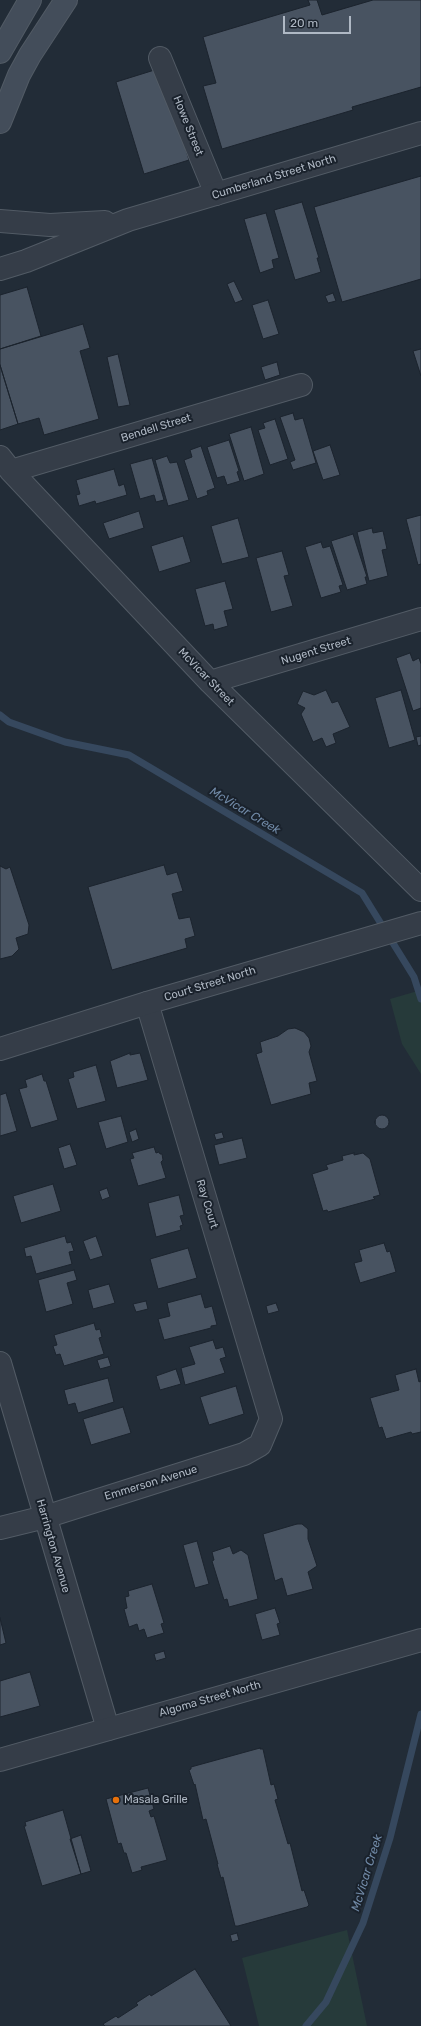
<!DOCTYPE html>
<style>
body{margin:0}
#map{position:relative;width:421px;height:2026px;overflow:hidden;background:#222c37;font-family:Rubik,sans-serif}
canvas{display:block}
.scale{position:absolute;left:283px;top:16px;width:68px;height:18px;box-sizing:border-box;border:2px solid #afb8c4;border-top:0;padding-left:5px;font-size:12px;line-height:14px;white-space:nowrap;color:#afb8c4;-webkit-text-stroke:3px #1a222c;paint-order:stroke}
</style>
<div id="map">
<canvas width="421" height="2026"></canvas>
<div class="scale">20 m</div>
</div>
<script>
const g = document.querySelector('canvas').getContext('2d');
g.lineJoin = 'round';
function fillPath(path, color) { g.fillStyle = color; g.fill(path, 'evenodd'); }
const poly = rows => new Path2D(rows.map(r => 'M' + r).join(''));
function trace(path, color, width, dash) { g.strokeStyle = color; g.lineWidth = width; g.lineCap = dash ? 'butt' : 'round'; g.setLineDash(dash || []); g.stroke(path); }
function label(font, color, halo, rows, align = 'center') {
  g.font = font + ' Rubik,sans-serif'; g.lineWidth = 4; g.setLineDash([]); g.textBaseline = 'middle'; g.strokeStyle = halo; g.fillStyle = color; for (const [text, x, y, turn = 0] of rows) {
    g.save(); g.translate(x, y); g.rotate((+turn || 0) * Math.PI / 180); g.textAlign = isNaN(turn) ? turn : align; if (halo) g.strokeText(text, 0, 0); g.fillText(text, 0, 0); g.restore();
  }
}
fillPath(poly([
 [421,990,421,1074,402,1044,390,999],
 [347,1930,367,2026,259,2026,242,1958]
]), '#263a3a');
trace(poly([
 [0,715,9,722,65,742,129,755,362,893,414,977,421,999],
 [306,2026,326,2002,363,1923,390,1838,421,1714]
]), '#36485e', 7);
const building = poly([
 [308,0,317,0,322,15,373,0,421,0,421,87,352,107,353,110,222,149,203,86,216,83,203,37,310,5,308,0],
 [161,68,189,160,144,174,116,82,161,68],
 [421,176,421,279,342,302,314,207,421,176],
 [302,202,319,258,317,258,321,272,295,280,274,210,302,202],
 [266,213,279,258,272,260,274,268,260,273,244,219,266,213],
 [234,281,243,300,235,303,227,284,234,281],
 [27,287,41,336,0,349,0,295,27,287],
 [333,293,336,301,328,303,325,296,333,293],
 [268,300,279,334,263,339,252,305,268,300],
 [83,324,90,348,80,351,99,419,44,435,39,418,18,424,0,365,0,349,83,324],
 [421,349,421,376,413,351,421,349],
 [118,354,130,405,118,407,107,357,118,354],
 [277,362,280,375,265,380,261,367,277,362],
 [0,365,18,424,0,430,0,365],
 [293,413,295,420,303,418,316,463,293,470,290,462,295,460,280,417,293,413],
 [275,419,288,459,270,465,258,430,265,428,263,423,275,419],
 [251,427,264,474,244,481,229,434,251,427],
 [229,440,239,471,237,472,240,481,227,485,224,476,217,478,207,447,229,440],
 [330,445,340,475,323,480,313,451,330,445],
 [201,446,215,488,207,491,208,495,197,499,184,460,192,457,190,450,201,446],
 [167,456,170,463,177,462,189,500,168,506,155,460,167,456],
 [152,458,164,500,156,502,154,495,140,499,130,464,152,458],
 [114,469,119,486,124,484,127,495,96,504,95,501,79,506,76,495,80,494,76,480,114,469],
 [139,511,144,528,109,539,103,523,139,511],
 [421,515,421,564,418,565,406,519,421,515],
 [238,518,249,557,222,564,211,526,238,518],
 [372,528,373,533,383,531,387,549,382,550,388,576,369,581,357,532,372,528],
 [353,534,367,577,365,577,367,584,347,590,331,541,353,534],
 [183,536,191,562,159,572,151,546,183,536],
 [321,542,323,548,330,546,343,585,339,586,341,592,321,598,305,547,321,542],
 [282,551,289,575,284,576,293,606,271,612,256,558,282,551],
 [225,581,233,609,224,611,228,626,214,630,213,624,205,626,195,589,225,581],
 [410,653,413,661,419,658,421,664,421,708,413,711,396,658,410,653],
 [326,690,332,703,338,701,350,727,333,734,336,743,326,747,322,738,313,742,301,714,305,708,297,704,303,691,314,695,326,690],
 [401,690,415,740,389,748,375,698,401,690],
 [421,736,421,745,418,746,416,737,421,736],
 [164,865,167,875,177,872,183,891,172,894,179,919,190,917,195,936,185,939,187,948,112,970,88,887,164,865],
 [0,866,6,869,10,867,29,925,28,934,16,938,19,949,12,956,0,959,0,866],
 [295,1028,304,1032,309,1038,311,1046,309,1052,317,1081,309,1083,311,1094,271,1105,256,1054,262,1052,260,1042,278,1036,288,1029,295,1028],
 [130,1053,130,1055,140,1053,148,1080,117,1088,110,1061,130,1053],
 [96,1065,106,1101,77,1109,68,1079,74,1077,73,1072,96,1065],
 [42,1074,44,1081,46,1081,58,1120,31,1128,19,1089,27,1087,25,1080,42,1074],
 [6,1093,17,1131,0,1136,0,1095,6,1093],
 '375 1122a7 7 0 1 1 14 0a7 7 0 1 1-14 0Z',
 [121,1116,128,1142,106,1149,98,1122,121,1116],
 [136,1129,139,1139,132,1142,129,1132,136,1129],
 [222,1132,224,1138,216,1140,214,1134,222,1132],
 [242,1138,247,1158,219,1165,214,1145,242,1138],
 [70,1144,77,1165,64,1169,58,1148,70,1144],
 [154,1147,156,1153,159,1152,160,1154,162,1154,163,1160,161,1162,166,1178,138,1186,130,1159,134,1158,132,1153,154,1147],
 [354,1153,354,1155,363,1153,370,1159,380,1195,373,1197,375,1199,328,1212,327,1210,323,1211,312,1174,328,1169,326,1165,343,1160,342,1156,354,1153],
 [53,1184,61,1211,21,1223,13,1196,53,1184],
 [107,1188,110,1197,102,1200,99,1191,107,1188],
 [179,1195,184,1215,180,1216,183,1225,180,1226,181,1230,156,1237,148,1203,179,1195],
 [65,1236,67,1243,71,1242,74,1251,69,1252,72,1264,36,1274,31,1256,26,1257,24,1248,65,1236],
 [96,1236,103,1256,90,1260,83,1241,96,1236],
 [384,1243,387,1252,390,1251,396,1272,360,1283,354,1263,362,1261,359,1250,384,1243],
 [188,1248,197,1278,158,1289,150,1259,188,1248],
 [74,1270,77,1280,67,1283,73,1304,46,1312,38,1280,74,1270],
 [109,1284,115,1303,93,1309,88,1290,109,1284],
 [201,1294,205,1308,212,1306,217,1325,211,1326,211,1328,164,1340,158,1319,170,1316,167,1303,201,1294],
 [146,1301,148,1309,136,1312,133,1304,146,1301],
 [276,1303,279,1311,268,1314,266,1306,276,1303],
 [94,1323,96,1330,100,1329,102,1337,99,1338,104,1354,64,1366,60,1354,56,1355,53,1346,57,1345,54,1335,94,1323],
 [213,1340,216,1349,223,1347,226,1357,220,1359,225,1373,185,1385,181,1368,195,1364,189,1347,213,1340],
 [108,1357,111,1366,100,1369,97,1360,108,1357],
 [176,1369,181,1384,160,1390,156,1376,176,1369],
 [416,1369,419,1382,421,1381,421,1432,412,1434,411,1432,386,1439,382,1427,379,1428,370,1398,399,1390,395,1375,416,1369],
 [108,1378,114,1402,78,1413,75,1403,68,1405,64,1390,108,1378],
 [236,1386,244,1414,209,1425,200,1397,236,1386],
 [123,1407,131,1433,91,1445,83,1419,123,1407],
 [297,1524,302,1524,308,1529,308,1539,317,1566,308,1572,313,1589,287,1596,282,1578,275,1581,263,1534,297,1524],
 [197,1541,209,1584,195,1588,183,1545,197,1541],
 [230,1546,233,1554,241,1550,248,1555,258,1599,229,1607,227,1599,224,1600,212,1561,214,1560,212,1552,230,1546],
 [152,1584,164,1623,161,1624,164,1633,147,1638,144,1629,139,1631,137,1624,129,1627,124,1609,127,1608,125,1597,129,1596,128,1591,152,1584],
 [275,1608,280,1623,277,1624,280,1635,262,1640,255,1614,275,1608],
 [0,1618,6,1643,0,1645,0,1618],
 [164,1651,166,1658,156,1661,154,1654,164,1651],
 [30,1672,40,1706,0,1717,0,1681,30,1672],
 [260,1748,260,1749,263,1749,271,1785,274,1784,278,1799,275,1800,288,1844,290,1843,302,1891,304,1890,309,1905,307,1907,238,1926,235,1926,223,1877,221,1878,217,1864,218,1864,206,1819,203,1820,195,1784,194,1785,189,1770,191,1769,191,1767,260,1748],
 [148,1788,154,1809,149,1811,151,1817,154,1816,167,1860,141,1867,142,1870,132,1873,126,1853,124,1853,121,1843,118,1844,106,1799,148,1788],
 [63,1810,81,1874,42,1886,24,1826,26,1826,25,1822,63,1810],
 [81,1835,91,1871,81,1874,70,1839,81,1835],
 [237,1933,239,1940,232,1942,230,1935,237,1933],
 [195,1969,231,2026,105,2026,103,2024,116,2016,118,2018,138,2005,136,2003,150,1994,151,1996,195,1969]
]);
fillPath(building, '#485361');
trace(building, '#1c242e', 1);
const minor = poly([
 [160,58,216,194],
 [0,457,11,471,210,682,421,890],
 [11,471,301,385],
 [210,682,421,619],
 [0,1363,108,1729],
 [0,1528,45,1517,244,1454,260,1445,271,1419,147,1003]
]);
const tertiary = poly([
 [0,221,50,225,105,222],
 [0,269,26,261,128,220,421,133],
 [0,1049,147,1003,421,923],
 [0,1760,421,1640]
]);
const secondary = poly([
 [0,52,30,0],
 [0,122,19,75,30,55,66,0]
]);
trace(minor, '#525b65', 24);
trace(tertiary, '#525b65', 24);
trace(secondary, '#525b65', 24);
trace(minor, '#353d48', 22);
trace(tertiary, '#353d48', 22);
trace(secondary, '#434d5a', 22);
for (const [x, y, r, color] of [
 [116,1800,4,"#e8710a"]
]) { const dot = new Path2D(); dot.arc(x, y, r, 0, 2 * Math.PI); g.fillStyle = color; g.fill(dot); trace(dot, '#1a222c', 1.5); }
label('11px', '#afb8c4', '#1a222c', [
 ["Howe Street",188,126,68],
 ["Cumberland Street North",274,177,-17],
 ["Bendell Street",156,428,-17],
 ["Nugent Street",316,651,-17],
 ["McVicar Street",206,677,46],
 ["Court Street North",210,984,-17],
 ["Ray Court",207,1204,73],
 ["Emmerson Avenue",151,1483,-17],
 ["Harrington Avenue",53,1546,74],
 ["Algoma Street North",210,1699,-16]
]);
label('11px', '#afb8c4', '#1a222c', [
 ["Masala Grille",124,1800]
], 'left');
label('italic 12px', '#718aa7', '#1a222c', [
 ["McVicar Creek",245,811,31],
 ["McVicar Creek",367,1873,-73]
]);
</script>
